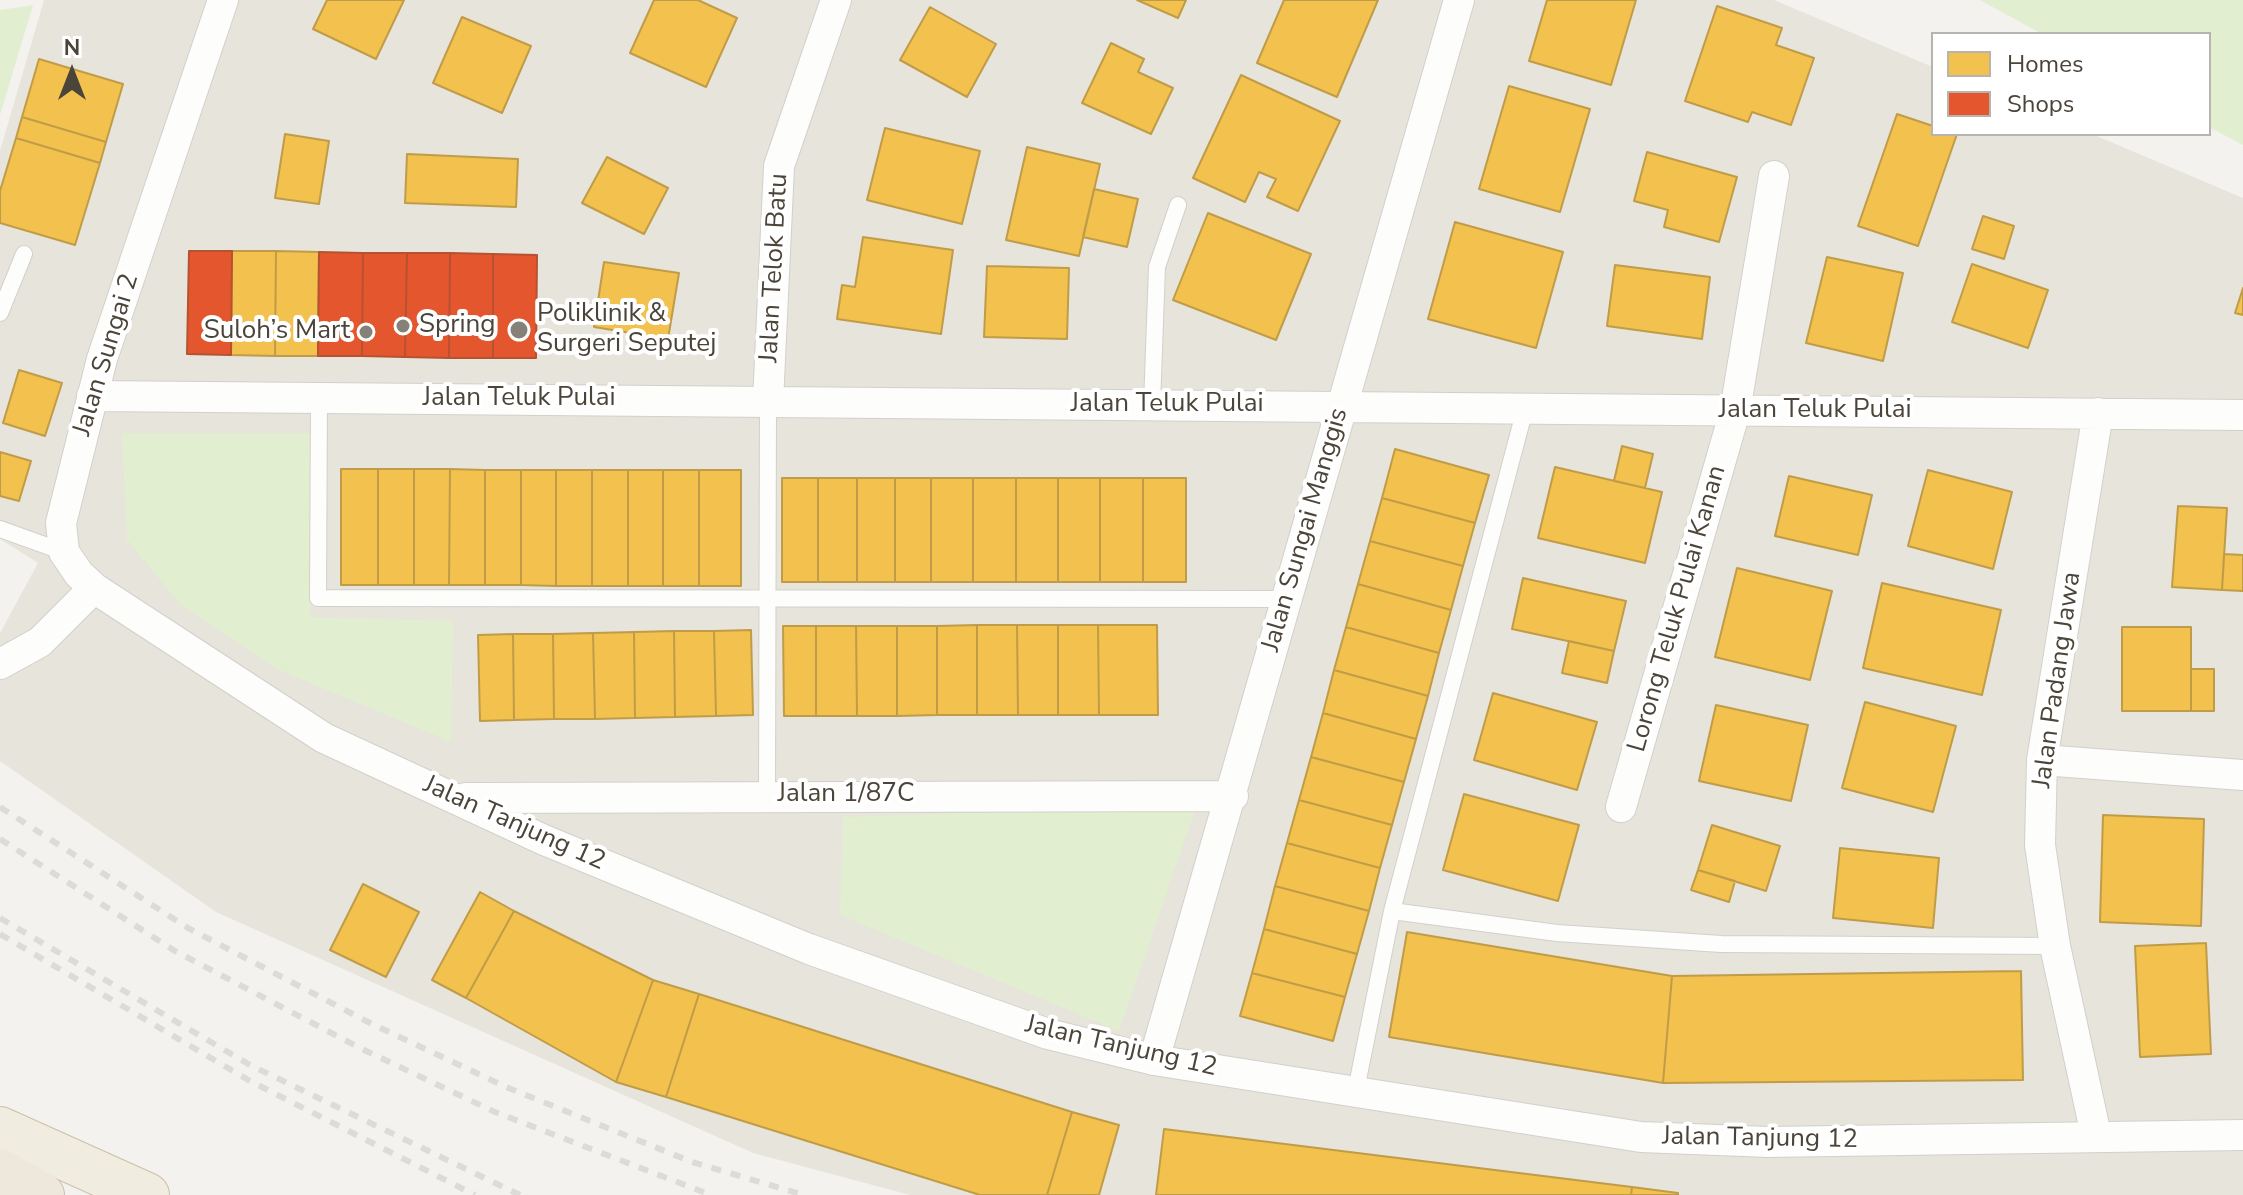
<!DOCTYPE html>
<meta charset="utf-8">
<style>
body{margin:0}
#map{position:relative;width:2243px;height:1195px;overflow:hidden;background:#f4f2ee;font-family:"Nunito Sans",sans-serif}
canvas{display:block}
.legend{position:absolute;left:1931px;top:32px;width:280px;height:104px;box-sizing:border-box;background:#fff;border:2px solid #b7b4b0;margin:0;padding:10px 14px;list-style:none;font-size:24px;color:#4b4439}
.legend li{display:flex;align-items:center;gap:16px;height:40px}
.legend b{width:40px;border:2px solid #b7b4b0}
.north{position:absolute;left:32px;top:32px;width:80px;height:80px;-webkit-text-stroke:6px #fff;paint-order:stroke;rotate:0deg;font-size:22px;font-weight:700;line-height:32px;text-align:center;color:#4b4439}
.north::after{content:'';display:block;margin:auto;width:28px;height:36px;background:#4b4439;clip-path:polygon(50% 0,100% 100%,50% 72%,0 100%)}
</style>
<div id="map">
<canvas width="2243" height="1195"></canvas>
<ul class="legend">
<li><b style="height:22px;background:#f2c14e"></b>Homes</li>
<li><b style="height:22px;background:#e4572e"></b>Shops</li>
</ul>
<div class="north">N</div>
</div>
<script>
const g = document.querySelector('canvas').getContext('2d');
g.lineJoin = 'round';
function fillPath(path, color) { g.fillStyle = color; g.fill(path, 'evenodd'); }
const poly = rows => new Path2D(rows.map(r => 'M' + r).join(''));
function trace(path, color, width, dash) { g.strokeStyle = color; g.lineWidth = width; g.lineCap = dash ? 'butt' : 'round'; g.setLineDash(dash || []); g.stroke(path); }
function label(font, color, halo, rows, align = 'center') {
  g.font = font + ' "Nunito Sans",sans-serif'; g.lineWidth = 8; g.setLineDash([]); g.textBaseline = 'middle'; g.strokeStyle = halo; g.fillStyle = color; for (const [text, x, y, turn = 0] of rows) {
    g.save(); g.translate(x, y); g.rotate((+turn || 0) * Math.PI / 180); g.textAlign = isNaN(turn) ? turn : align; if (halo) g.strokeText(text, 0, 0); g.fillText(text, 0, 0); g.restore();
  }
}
fillPath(poly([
 [44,0,1774,0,1933,67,1933,134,2092,134,2243,198,2243,1195,910,1195,753,1153,216,912,0,761,0,633,38,563,0,539,0,151]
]), '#e7e4dc');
fillPath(poly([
 [1980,0,2243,0,2243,145,2209,127,2209,34,2042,34],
 [33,5,0,115,0,10],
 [122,433,313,433,310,617,453,621,451,742,277,669,180,604,127,540],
 [1197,805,1119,1031,840,915,843,817]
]), '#e1eecf');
const homes = poly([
 [327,0,404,0,376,59,313,29,327,0],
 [654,0,698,0,737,18,706,87,630,53,654,0],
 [1137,0,1186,0,1178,18,1137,0],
 [1284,0,1378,0,1337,97,1257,63,1284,0],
 [1547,0,1636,0,1611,85,1529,61,1547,0],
 [1717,6,1782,28,1776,45,1814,58,1791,125,1752,112,1748,122,1685,101,1717,6],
 [930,7,996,44,967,97,900,60,930,7],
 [462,17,531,46,502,113,433,83,462,17],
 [1111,43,1144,59,1138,72,1173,88,1151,134,1082,103,1111,43],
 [39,59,123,84,106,142,22,117,39,59],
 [1241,75,1340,121,1298,211,1267,197,1276,179,1259,172,1245,202,1193,178,1241,75],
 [1509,86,1590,109,1560,212,1479,189,1509,86],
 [1897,114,1933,126,1933,134,1957,134,1918,246,1858,226,1897,114],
 [22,117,106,142,100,163,16,138,22,117],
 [885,128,980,151,962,224,867,200,885,128],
 [285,134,329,141,319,204,275,198,285,134],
 [16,138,100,163,75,245,0,223,0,191,16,138],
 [1027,147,1100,164,1079,256,1006,240,1027,147],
 [1647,152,1737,177,1719,242,1664,227,1668,210,1634,201,1647,152],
 [407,154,518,159,516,207,405,203,407,154],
 [607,157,668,188,644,234,582,203,607,157],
 [1094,189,1138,199,1127,247,1083,237,1094,189],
 [1208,213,1311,254,1276,340,1173,300,1208,213],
 [1983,216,2014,226,2004,259,1972,249,1983,216],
 [1455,222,1563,252,1536,348,1428,319,1455,222],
 [863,237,953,250,941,334,837,319,842,285,855,287,863,237],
 [232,251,276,251,275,356,231,355,232,251],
 [276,251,319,252,318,356,275,356,276,251],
 [1827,257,1903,273,1883,361,1806,343,1827,257],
 [604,262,679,273,668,339,594,327,604,262],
 [1972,264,2048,290,2028,348,1952,322,1972,264],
 [1615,265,1710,277,1702,339,1607,326,1615,265],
 [987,266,1069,268,1067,339,984,337,987,266],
 [2243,288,2243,315,2235,313,2243,288],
 [19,370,62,383,45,436,3,423,19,370],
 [1622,446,1653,454,1645,488,1614,481,1622,446],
 [1395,449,1489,475,1475,523,1382,498,1395,449],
 [0,452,31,461,19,501,0,496,0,452],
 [1555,467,1662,492,1645,563,1538,538,1555,467],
 [341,469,378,469,378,585,341,585,341,469],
 [378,469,414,469,414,585,378,585,378,469],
 [414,469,450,469,449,585,414,585,414,469],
 [450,469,485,470,485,585,449,585,450,469],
 [485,470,521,470,521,585,485,585,485,470],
 [521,470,556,470,556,586,521,585,521,470],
 [556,470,592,470,592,586,556,586,556,470],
 [592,470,628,470,628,586,592,586,592,470],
 [628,470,663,470,663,586,628,586,628,470],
 [663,470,699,470,699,586,663,586,663,470],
 [699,470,741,470,741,586,699,586,699,470],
 [1928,470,2012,492,1993,569,1908,546,1928,470],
 [1789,476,1872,495,1858,555,1775,536,1789,476],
 [782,478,818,478,818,582,782,582,782,478],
 [818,478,857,478,857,582,818,582,818,478],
 [857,478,895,478,895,582,857,582,857,478],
 [895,478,931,478,931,582,895,582,895,478],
 [931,478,973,478,973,582,931,582,931,478],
 [973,478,1016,478,1016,582,973,582,973,478],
 [1016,478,1058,478,1058,582,1016,582,1016,478],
 [1058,478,1100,478,1100,582,1058,582,1058,478],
 [1100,478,1143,478,1143,582,1100,582,1100,478],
 [1143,478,1186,478,1186,582,1143,582,1143,478],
 [1382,498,1475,523,1463,566,1370,541,1382,498],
 [2178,506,2227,508,2222,590,2172,587,2178,506],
 [1370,541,1463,566,1451,610,1358,584,1370,541],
 [2224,554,2243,555,2243,591,2222,590,2224,554],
 [1737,568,1832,591,1810,680,1715,657,1737,568],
 [1523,578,1626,601,1614,651,1512,629,1523,578],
 [1882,583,2001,610,1982,695,1863,668,1882,583],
 [1358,584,1451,610,1439,653,1346,627,1358,584],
 [977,625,1017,625,1018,715,977,715,977,625],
 [977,625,977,715,937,715,937,626,977,625],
 [1017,625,1058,625,1058,715,1018,715,1017,625],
 [1058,625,1098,625,1099,715,1058,715,1058,625],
 [1098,625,1157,625,1158,715,1099,715,1098,625],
 [783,626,816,626,816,716,784,716,783,626],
 [816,626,856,626,857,716,816,716,816,626],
 [856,626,897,626,897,716,857,716,856,626],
 [897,626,937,626,937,715,897,716,897,626],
 [1346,627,1439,653,1428,696,1334,670,1346,627],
 [2122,627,2191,627,2191,711,2122,711,2122,627],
 [751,630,753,715,716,716,714,631,751,630],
 [674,631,714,631,716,716,675,717,674,631],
 [674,631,675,717,635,718,634,632,674,631],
 [634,632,635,718,595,719,593,633,634,632],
 [593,633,595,719,554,719,553,634,593,633],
 [513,634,553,634,554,719,514,720,513,634],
 [513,634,514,720,480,721,478,635,513,634],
 [1569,641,1614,651,1607,683,1562,673,1569,641],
 [2191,669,2214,669,2214,711,2191,711,2191,669],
 [1334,670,1428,696,1416,739,1323,713,1334,670],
 [1493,693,1597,722,1577,790,1474,760,1493,693],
 [1865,702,1956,726,1933,812,1842,788,1865,702],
 [1716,705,1808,725,1791,801,1699,781,1716,705],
 [1323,713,1416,739,1404,782,1311,757,1323,713],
 [1311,757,1404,782,1392,825,1299,800,1311,757],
 [1464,794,1579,825,1558,901,1443,870,1464,794],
 [1299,800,1392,825,1380,868,1287,843,1299,800],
 [2103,815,2204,819,2201,926,2100,922,2103,815],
 [1712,825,1780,846,1766,891,1698,870,1712,825],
 [1287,843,1380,868,1369,911,1275,886,1287,843],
 [1840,848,1939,858,1933,928,1833,918,1840,848],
 [1698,870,1735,881,1729,902,1691,890,1698,870],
 [363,884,419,912,386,977,330,950,363,884],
 [1275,886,1369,911,1357,954,1264,929,1275,886],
 [480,892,514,911,466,998,432,980,480,892],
 [514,911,653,980,616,1082,466,998,514,911],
 [1264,929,1357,954,1345,997,1252,973,1264,929],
 [1407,932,1672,976,1663,1083,1389,1037,1407,932],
 [2206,943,2211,1054,2140,1057,2135,946,2206,943],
 [2021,971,2023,1080,1663,1083,1672,976,2021,971],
 [1252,973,1345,997,1333,1041,1240,1016,1252,973],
 [653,980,699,994,666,1097,616,1082,653,980],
 [699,994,1072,1112,1047,1195,980,1195,666,1097,699,994],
 [1072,1112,1119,1125,1099,1195,1047,1195,1072,1112],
 [1164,1129,1632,1187,1631,1195,1156,1195,1164,1129],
 [1632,1187,1678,1193,1678,1195,1631,1195,1632,1187]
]);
fillPath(homes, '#f2c14e');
trace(homes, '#c09c48', 2);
const shops = poly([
 [189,251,232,251,231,355,187,354,189,251],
 [319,252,363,253,362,356,318,356,319,252],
 [363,253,407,253,405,357,362,356,363,253],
 [407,253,450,253,449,358,405,357,407,253],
 [450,253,493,254,493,358,449,358,450,253],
 [493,254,537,255,536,358,493,358,493,254]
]);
fillPath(shops, '#e4572e');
trace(shops, '#b65131', 2);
const service = poly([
 [0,313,24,254],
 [319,398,318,598,1287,599],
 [1152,405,1157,267,1178,205],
 [0,529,64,552],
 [767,795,768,402],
 [1392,911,1557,933,1721,944,2055,946],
 [1355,1095,1392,911,1525,409]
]);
const minor = poly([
 [223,0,102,359,61,523,64,552,79,574,94,588,324,738,544,840,809,949,1048,1034,1154,1060,1641,1137,1768,1142,2243,1135],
 [92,396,2243,415],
 [768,402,779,166,836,0],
 [0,664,40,642,94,588],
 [2042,760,2243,775],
 [466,798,1233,796],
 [1621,807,1735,411,1774,176],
 [1154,1060,1459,0],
 [2096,1135,2055,946,2040,845,2042,760,2098,413]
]);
const trunk = poly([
 [0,1129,147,1195]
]);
const motorway = poly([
 [0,1171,42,1195]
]);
trace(service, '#d2d0cb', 18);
trace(minor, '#d2d0cb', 32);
trace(trunk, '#ccbfa9', 46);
trace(motorway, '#ccbfa9', 46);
trace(service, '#fdfdfc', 16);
trace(minor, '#fdfdfc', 30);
trace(trunk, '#f0ece0', 44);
trace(motorway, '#ede8db', 44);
trace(poly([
 [0,807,188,928,372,1024,506,1087,692,1162,804,1195],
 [0,839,175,951,360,1048,495,1112,711,1195],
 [0,918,250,1065,520,1195],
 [0,934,250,1081,475,1195]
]), '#dbdbda', 6, [10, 10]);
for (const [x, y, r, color] of [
 [403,326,8,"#868178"],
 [519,330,10,"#868178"],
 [366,332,8,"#868178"]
]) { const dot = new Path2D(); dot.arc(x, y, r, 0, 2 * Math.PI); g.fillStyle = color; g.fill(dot); trace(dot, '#fff', 3); }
label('26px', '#4b4439', '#fff', [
 ["Jalan Telok Batu",775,268,-87],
 ["Jalan Sungai 2",107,355,-73],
 ["Jalan Teluk Pulai",519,399],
 ["Jalan Teluk Pulai",1167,405],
 ["Jalan Teluk Pulai",1815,411],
 ["Jalan Sungai Manggis",1306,530,-74],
 ["Lorong Teluk Pulai Kanan",1678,609,-74],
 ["Jalan Padang Jawa",2058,680,-82],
 ["Jalan 1/87C",846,795],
 ["Jalan Tanjung 12",514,824,24],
 ["Jalan Tanjung 12",1121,1047,13],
 ["Jalan Tanjung 12",1760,1139,1]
]);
label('26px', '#4b4439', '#fff', [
 ["Poliklinik &",537,315],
 ["Surgeri Seputej",537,345],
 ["Spring",419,326],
 ["Suloh’s Mart",350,332,"right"]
], 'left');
</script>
